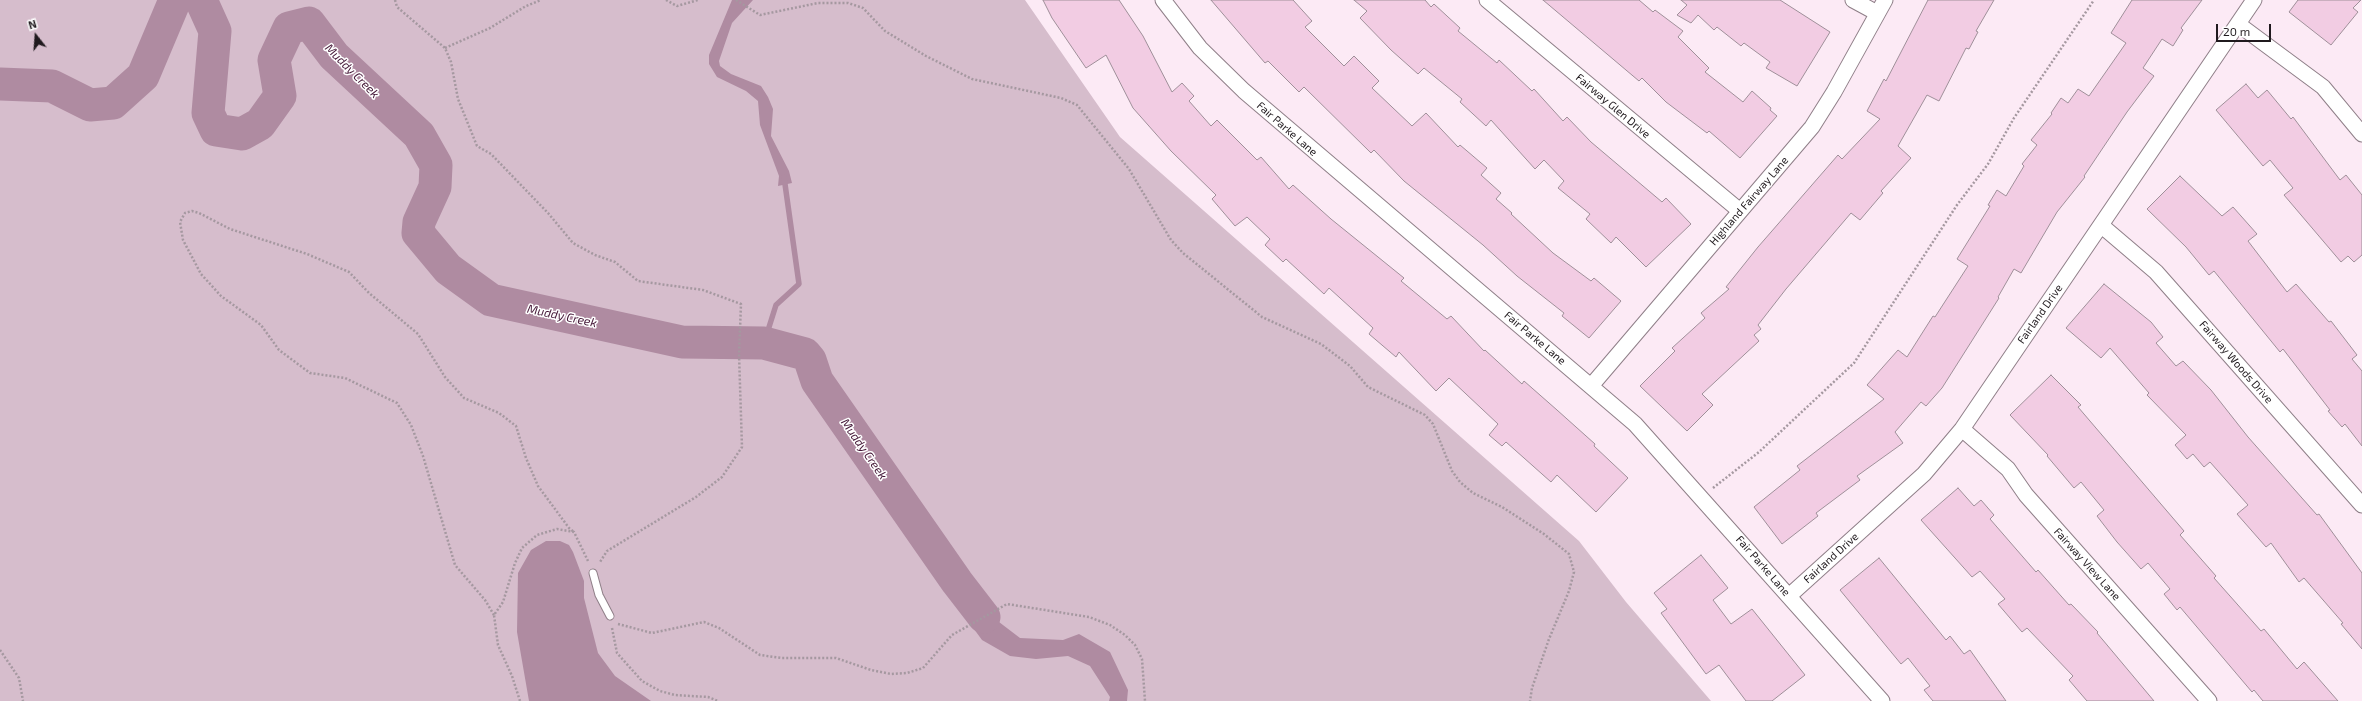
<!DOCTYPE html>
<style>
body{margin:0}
#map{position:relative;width:2362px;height:701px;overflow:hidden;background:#fceaf5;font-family:"Exo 2",sans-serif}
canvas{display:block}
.north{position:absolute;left:16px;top:16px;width:40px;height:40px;-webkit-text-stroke:3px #fff;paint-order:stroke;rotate:343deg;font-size:11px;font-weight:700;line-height:16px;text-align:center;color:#201a1e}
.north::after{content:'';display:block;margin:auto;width:14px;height:18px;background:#201a1e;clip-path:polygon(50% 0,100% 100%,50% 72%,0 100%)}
.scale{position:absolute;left:2216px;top:24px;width:55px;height:18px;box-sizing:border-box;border:2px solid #201a1e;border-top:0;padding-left:5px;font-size:12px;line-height:14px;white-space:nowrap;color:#201a1e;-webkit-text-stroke:3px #fff;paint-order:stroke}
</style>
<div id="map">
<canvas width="2362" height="701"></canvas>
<div class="north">N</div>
<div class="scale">20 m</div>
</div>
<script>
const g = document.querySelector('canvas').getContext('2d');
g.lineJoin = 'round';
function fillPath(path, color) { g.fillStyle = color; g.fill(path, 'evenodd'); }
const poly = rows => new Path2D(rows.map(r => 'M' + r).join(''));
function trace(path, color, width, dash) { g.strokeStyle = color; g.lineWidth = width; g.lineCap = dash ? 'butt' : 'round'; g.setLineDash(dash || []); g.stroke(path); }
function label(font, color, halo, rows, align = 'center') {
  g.font = font + ' "Exo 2",sans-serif'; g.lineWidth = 3; g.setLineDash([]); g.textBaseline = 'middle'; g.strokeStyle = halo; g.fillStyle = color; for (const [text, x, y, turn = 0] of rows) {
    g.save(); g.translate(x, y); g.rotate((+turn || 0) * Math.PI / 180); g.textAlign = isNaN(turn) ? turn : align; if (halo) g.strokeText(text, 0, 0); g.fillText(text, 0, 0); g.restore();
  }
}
fillPath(poly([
 [0,0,1025,0,1120,137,1579,541,1626,602,1711,701,0,701]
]), '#d6bdcc');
fillPath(poly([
 [732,0,753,0,732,23,719,61,720,66,731,74,761,86,768,97,773,109,771,136,789,171,792,183,778,186,779,176,760,125,758,101,746,91,717,77,709,64,709,55],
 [546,541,560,541,569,545,573,552,584,581,584,598,598,653,615,676,651,701,529,701,517,632,518,573,531,550],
 [969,575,999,622,1020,638,1063,640,1079,634,1110,652,1128,690,1127,701,1109,701,1110,697,1090,666,1068,656,1036,659,1010,656,982,640,944,588]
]), '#af8ba1');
trace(poly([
 [764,343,776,305,799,284,784,177]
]), '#af8ba1', 5.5);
trace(poly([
 [201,0,215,31,208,113,216,130,242,134,260,124,280,96,274,60,289,28,309,23,334,56,419,135,436,165,435,187,419,222,418,233,448,269,491,300,682,342,764,343,805,354,810,360,817,381,957,582,984,617],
 [0,84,52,86,90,105,113,103,143,76,175,0]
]), '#af8ba1', 33);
const building = poly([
 [1043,0,1119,0,1143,36,1172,92,1182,83,1194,96,1189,101,1211,126,1217,120,1257,160,1261,157,1289,189,1293,185,1331,219,1404,278,1401,281,1447,319,1451,316,1484,351,1485,350,1522,384,1524,381,1557,410,1595,444,1594,446,1628,478,1596,512,1557,475,1551,482,1506,442,1502,446,1489,435,1498,424,1449,378,1436,391,1399,352,1396,357,1369,334,1373,328,1329,288,1324,294,1286,259,1283,262,1265,245,1270,239,1247,217,1235,226,1212,199,1216,195,1171,151,1133,108,1106,55,1086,68,1052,18,1043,0],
 [1211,0,1293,0,1312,21,1305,27,1344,66,1354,56,1379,81,1372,88,1412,126,1426,113,1458,147,1460,145,1487,168,1481,175,1501,193,1496,199,1512,213,1511,214,1553,253,1591,281,1594,278,1621,301,1589,338,1562,316,1564,313,1517,276,1483,245,1404,181,1374,150,1371,153,1304,87,1299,92,1268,61,1265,63,1211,0],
 [1354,0,1425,0,1431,7,1434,4,1460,28,1458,31,1497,63,1499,60,1532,91,1534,89,1563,121,1567,117,1591,142,1662,202,1666,198,1691,224,1646,267,1616,237,1611,243,1586,219,1590,214,1558,188,1564,181,1544,160,1535,169,1491,120,1486,126,1460,102,1462,99,1424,68,1418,74,1391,50,1360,18,1367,11,1354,0],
 [1543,0,1639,0,1653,12,1655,10,1683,31,1678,37,1709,68,1705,72,1743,102,1752,91,1771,108,1770,110,1777,116,1740,158,1709,131,1707,133,1666,102,1642,78,1639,81,1543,0],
 [1681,0,1780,0,1830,32,1797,86,1766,68,1770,62,1744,43,1741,46,1717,27,1714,30,1698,15,1691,23,1677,15,1687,5,1681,0],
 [1928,0,1994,0,1976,31,1978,32,1969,49,1966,48,1939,101,1927,95,1898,146,1911,158,1881,191,1883,193,1860,220,1851,213,1786,289,1758,325,1761,329,1754,335,1759,341,1702,394,1713,405,1687,431,1640,386,1675,351,1672,348,1705,318,1701,313,1729,289,1726,287,1758,247,1838,155,1842,159,1880,119,1867,111,1884,79,1886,81,1928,0],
 [2132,0,2202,0,2181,28,2183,30,2173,46,2162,39,2143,68,2154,76,2127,112,2084,176,2085,177,2057,212,2021,273,2014,269,1998,297,1999,298,1942,388,1926,406,1921,402,1895,432,1903,443,1857,476,1860,480,1816,513,1818,516,1782,544,1754,507,1800,470,1797,466,1884,399,1867,385,1898,350,1907,357,1933,316,1935,317,1968,266,1957,259,1990,206,1988,205,1997,190,2006,196,2024,166,2022,164,2037,145,2031,140,2052,114,2051,113,2061,98,2068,103,2078,89,2089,96,2126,43,2111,33,2132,0],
 [2298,0,2361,0,2353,8,2358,12,2331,45,2289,12,2298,0],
 [2246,84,2258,98,2267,90,2291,119,2293,117,2340,180,2346,175,2362,195,2362,255,2354,262,2348,256,2341,262,2284,195,2293,188,2270,160,2263,166,2216,110,2246,84],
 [2180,176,2222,216,2233,207,2257,234,2248,241,2287,292,2296,284,2329,322,2331,321,2357,355,2352,359,2362,371,2362,446,2345,424,2342,427,2328,411,2330,410,2283,349,2280,352,2214,271,2209,275,2186,247,2147,209,2180,176],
 [2104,284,2151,322,2163,337,2156,343,2176,366,2183,361,2211,390,2248,437,2317,515,2319,514,2362,573,2362,649,2341,624,2343,623,2304,578,2299,582,2271,543,2266,547,2237,514,2248,505,2210,462,2204,467,2193,454,2187,459,2175,445,2186,435,2147,395,2149,393,2110,348,2101,358,2066,328,2104,284],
 [2051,375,2081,405,2078,407,2184,531,2180,535,2216,576,2214,578,2261,631,2264,629,2297,669,2304,662,2338,701,2263,701,2254,690,2252,692,2180,607,2177,610,2164,594,2170,589,2148,563,2141,569,2117,542,2097,516,2104,510,2081,482,2074,488,2047,456,2048,455,2010,415,2051,375],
 [1958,488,1974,506,1981,500,1994,515,1990,519,2036,572,2038,570,2069,605,2071,604,2098,632,2097,633,2154,701,2087,701,2069,680,2073,676,2027,628,2022,632,1998,604,2005,599,1980,571,1972,577,1921,520,1958,488],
 [1701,555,1728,588,1713,600,1731,624,1752,609,1805,675,1772,701,1746,701,1719,665,1706,674,1661,613,1667,609,1654,593,1701,555],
 [1879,558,1946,640,1950,636,1964,654,1970,650,2006,701,1933,701,1924,690,1930,686,1908,658,1901,664,1840,590,1879,558]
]);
fillPath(building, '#f2cce3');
trace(building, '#9f8f99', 1);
const lane = poly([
 [593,573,599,595,610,616]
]);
const street = poly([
 [1163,0,1200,48,1244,91,1635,424,1882,701],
 [1487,0,1740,211],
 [1853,0,1877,13],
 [2238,24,2323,87,2362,134],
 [2102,226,2156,272,2362,505],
 [1591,386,1812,127,1834,92,1885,0],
 [1962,429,2008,469,2026,495,2209,701],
 [1789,596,1924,474,1962,429,2254,0]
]);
trace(lane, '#8f7f88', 9);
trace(street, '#8f7f88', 17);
trace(poly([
 [395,0,397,7,445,48,451,62,458,99,477,146,491,154,548,213,573,243,595,255,615,262,638,281,703,290,741,304,739,354,742,447,722,477,696,497,607,551,600,562],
 [666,0,677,6,698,0],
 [736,0,760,15,818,3,848,3,863,8,885,31,926,56,972,79,1061,98,1077,105,1129,169,1171,240,1183,253,1262,317,1321,344,1350,366,1368,387,1425,415,1433,424,1452,471,1460,482,1473,493,1502,507,1544,534,1569,554,1574,572,1569,591,1549,639,1532,688,1530,701],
 [445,48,490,28,526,6,541,0],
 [1713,488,1759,452,1854,363,1957,205,1988,164,2014,118,2094,0],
 [494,615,485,600,455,565,423,456,411,425,397,403,345,378,310,373,279,350,261,325,221,296,201,274,183,240,180,222,185,213,192,211,199,213,230,229,307,254,349,272,369,293,418,334,445,377,464,398,499,413,516,426,526,458,538,486,569,528,574,532],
 [618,624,652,633,704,622,719,628,760,655,782,658,836,658,871,670,891,674,907,673,923,668,952,635,1007,604,1089,617,1110,625,1125,635,1135,645,1142,659,1145,701],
 [612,628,617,653,642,681,660,691,675,695,708,697,718,701],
 [0,650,19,678,23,701],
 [520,701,512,676,498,645,494,615,503,602,515,563,522,548,537,535,557,529,574,532,588,561]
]), '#a598a0', 2.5, [2, 2]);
trace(lane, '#fff', 7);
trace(street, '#fff', 15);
label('11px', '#201a1e', '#fff', [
 ["Fairway Glen Drive",1613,106,40],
 ["Fair Parke Lane",1287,129,41],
 ["Highland Fairway Lane",1749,201,-49],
 ["Fairland Drive",2040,314,-55],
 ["Fair Parke Lane",1535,338,40],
 ["Fairway Woods Drive",2236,362,49],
 ["Fairland Drive",1831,558,-42],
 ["Fairway View Lane",2087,564,48],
 ["Fair Parke Lane",1763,566,49]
]);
label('italic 12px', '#441737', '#fff', [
 ["Muddy Creek",352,71,45],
 ["Muddy Creek",562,316,12],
 ["Muddy Creek",864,449,55]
]);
</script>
